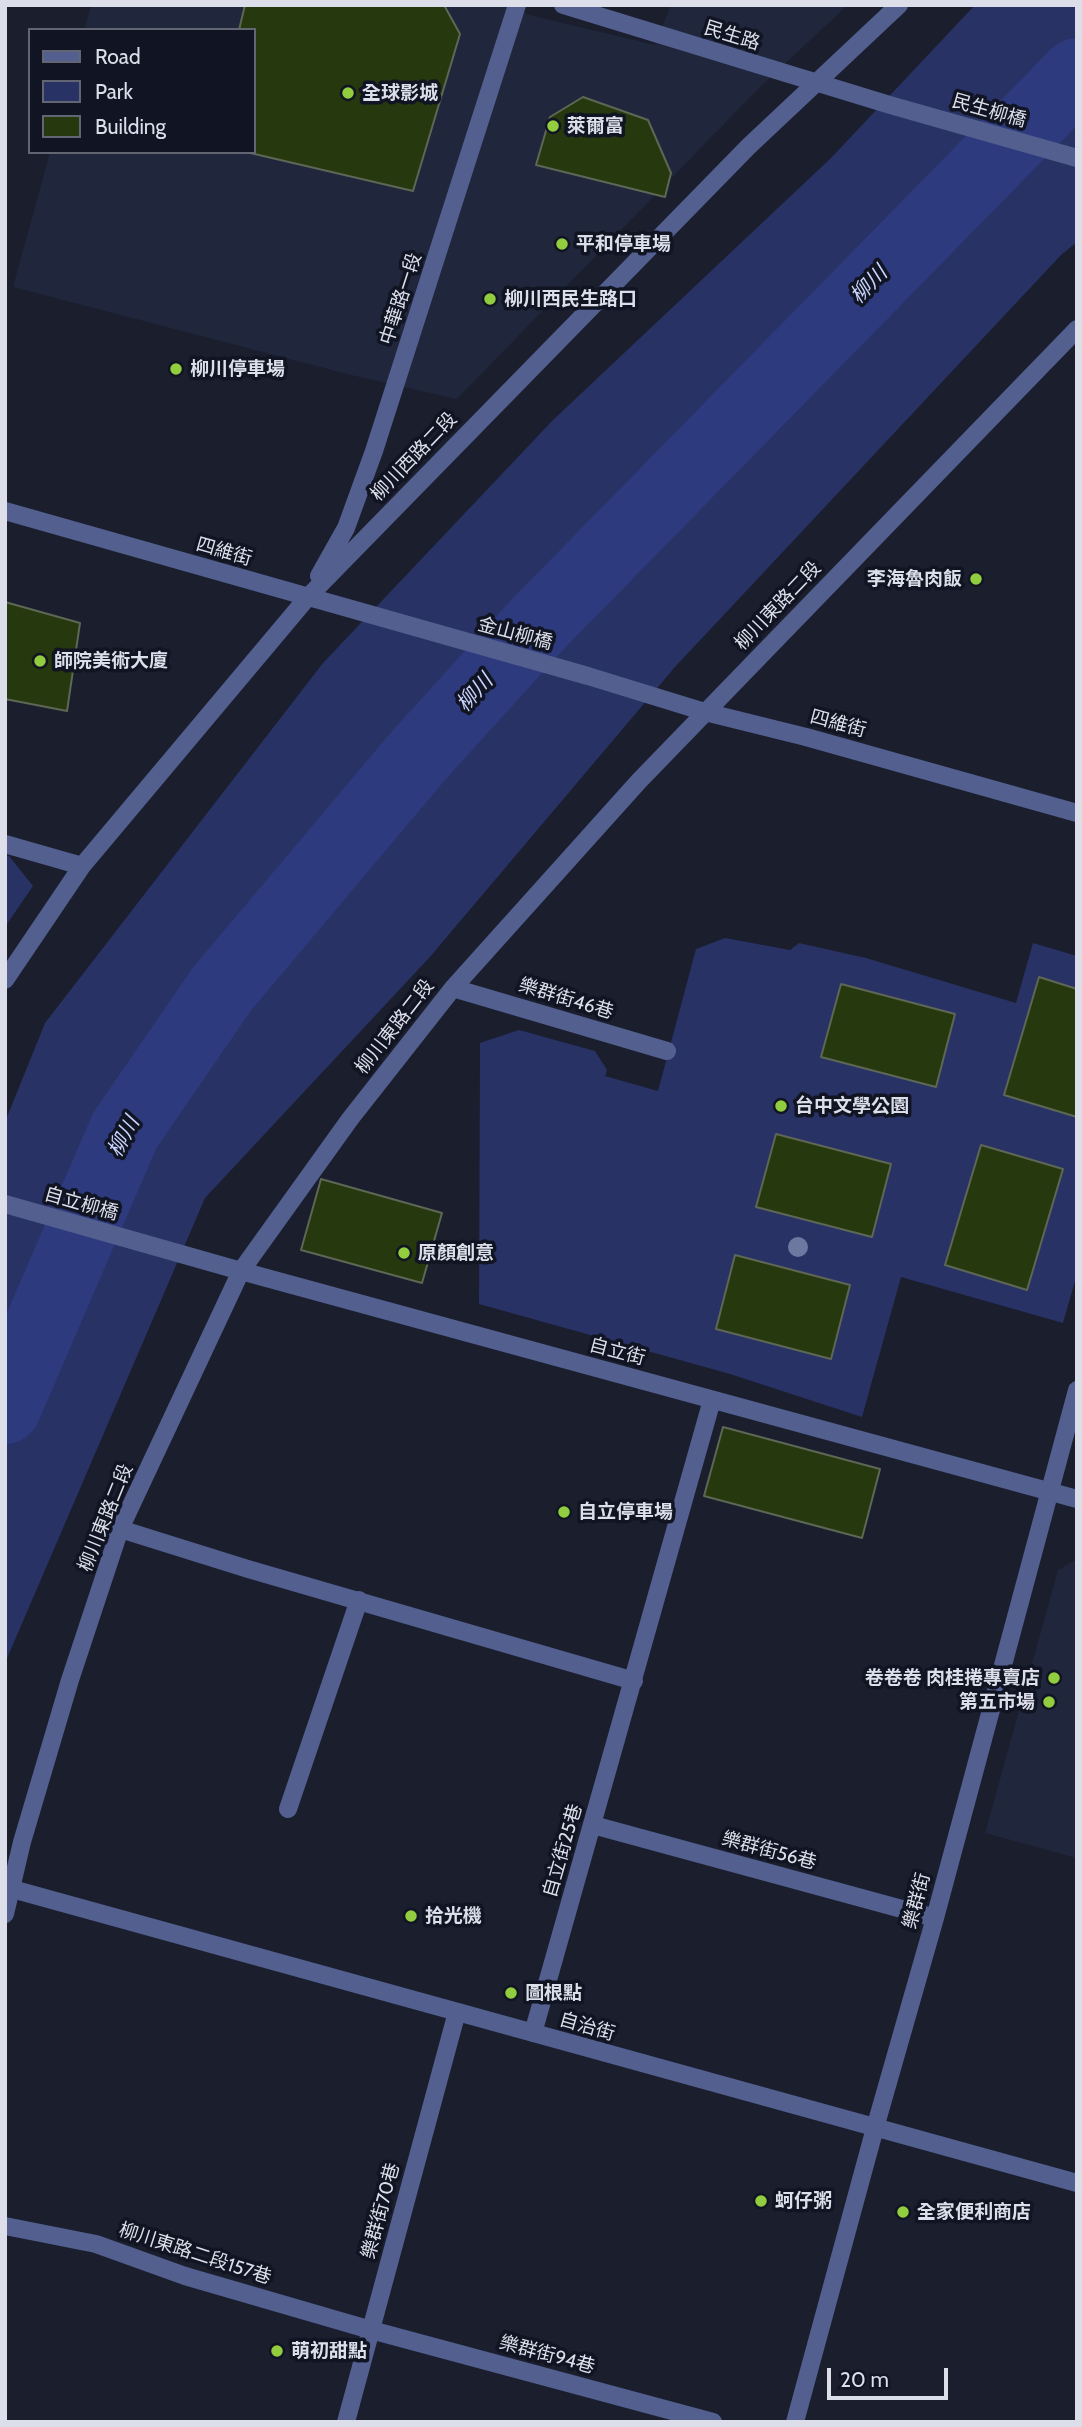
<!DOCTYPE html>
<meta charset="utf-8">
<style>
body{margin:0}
#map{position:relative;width:1082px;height:2427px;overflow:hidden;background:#1a1e2d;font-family:Cabin,sans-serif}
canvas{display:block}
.frame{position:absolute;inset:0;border:7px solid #dcdfea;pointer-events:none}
.legend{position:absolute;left:28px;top:28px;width:228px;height:126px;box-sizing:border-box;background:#111523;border:2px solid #626673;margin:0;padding:9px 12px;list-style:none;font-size:21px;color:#dcdfea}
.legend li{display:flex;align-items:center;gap:14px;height:35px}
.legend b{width:35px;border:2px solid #626673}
.scale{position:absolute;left:827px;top:2368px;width:121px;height:32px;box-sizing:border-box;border:4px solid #dcdfea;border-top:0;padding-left:9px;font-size:21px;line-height:24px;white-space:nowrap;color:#dcdfea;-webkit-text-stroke:5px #111523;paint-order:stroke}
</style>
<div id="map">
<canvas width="1082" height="2427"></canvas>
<div class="frame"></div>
<ul class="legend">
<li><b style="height:9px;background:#525f8f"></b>Road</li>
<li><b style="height:19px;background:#283265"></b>Park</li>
<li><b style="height:19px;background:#26380d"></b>Building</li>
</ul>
<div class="scale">20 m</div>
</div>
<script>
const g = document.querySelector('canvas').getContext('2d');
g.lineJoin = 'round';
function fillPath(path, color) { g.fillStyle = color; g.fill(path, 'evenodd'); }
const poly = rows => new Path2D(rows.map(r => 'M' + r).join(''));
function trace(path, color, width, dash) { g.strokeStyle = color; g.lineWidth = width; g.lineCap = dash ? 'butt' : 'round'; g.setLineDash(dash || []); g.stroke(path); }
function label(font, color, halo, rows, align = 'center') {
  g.font = font + ' Cabin,"Noto Sans TC",sans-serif'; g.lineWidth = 7; g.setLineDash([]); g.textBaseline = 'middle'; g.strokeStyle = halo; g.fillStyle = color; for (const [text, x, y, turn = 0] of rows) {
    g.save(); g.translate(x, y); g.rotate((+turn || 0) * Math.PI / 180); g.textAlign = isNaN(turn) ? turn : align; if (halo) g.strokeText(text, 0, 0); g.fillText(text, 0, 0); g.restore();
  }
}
fillPath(poly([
 [91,5,502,5,534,16,655,45,671,5,848,5,761,86,457,399,351,375,13,287,50,152,254,152,254,30,84,30],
 [1077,1559,1077,1858,985,1833,1058,1570]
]), '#20263b');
fillPath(poly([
 [975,5,1077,5,1077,242,1061,255,675,667,429,958,205,1198,5,1663,5,1122,45,1023,323,663,553,420,831,158],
 [5,855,9,856,33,886,5,927],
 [725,938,790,950,799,943,866,958,1016,1003,1033,943,1077,956,1077,1274,1063,1323,901,1277,862,1417,730,1374,479,1304,480,1043,519,1030,595,1051,607,1070,605,1076,658,1091,696,949]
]), '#283265');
trace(poly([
 [5,1408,125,1130,222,989,419,755,538,624,1077,74]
]), '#2e3a7e', 72);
const building = poly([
 [245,5,444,5,460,34,413,191,246,152,254,152,254,30,239,30,245,5],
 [583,97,648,120,671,173,665,197,536,165,550,117,583,97],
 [5,602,80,623,67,711,5,699,5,602],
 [1039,977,1077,989,1077,1117,1004,1095,1039,977],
 [841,984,955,1014,936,1087,821,1057,841,984],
 [776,1134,891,1164,872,1237,756,1207,776,1134],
 [981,1145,1063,1169,1027,1290,945,1265,981,1145],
 [321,1179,442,1213,422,1283,301,1250,321,1179],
 [735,1255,850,1285,831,1359,716,1329,735,1255],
 [723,1427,880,1469,862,1538,704,1496,723,1427]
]);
fillPath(building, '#26380d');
trace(building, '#5e6755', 2);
trace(poly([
 [563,5,890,105,1077,158],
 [5,511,588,676,705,712,806,737,1077,813],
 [319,576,346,528,374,451,517,5],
 [5,844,82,866],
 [5,980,82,866,307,598,749,146,899,5],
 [453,988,667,1051],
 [5,1204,241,1271,1077,1499],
 [120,1529,248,1569,634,1681],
 [288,1809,359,1600],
 [593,1825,935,1918],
 [5,1887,1077,2183],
 [5,1914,22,1842,70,1680,120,1529,241,1271,350,1119,453,988,639,781,1077,329],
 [533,2033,712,1400],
 [5,2226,96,2244,185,2276,371,2330,713,2422],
 [346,2422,457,2012],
 [795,2422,875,2128,935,1918,1077,1390]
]), '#525f8f', 18);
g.fillStyle = '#6c789f';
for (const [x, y] of [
 [798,1247]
]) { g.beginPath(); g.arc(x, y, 10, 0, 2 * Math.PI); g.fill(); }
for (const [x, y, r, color] of [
 [348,93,7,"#91cd3f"],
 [553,126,7,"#91cd3f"],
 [562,244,7,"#91cd3f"],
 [490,299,7,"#91cd3f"],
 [176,369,7,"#91cd3f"],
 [976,579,7,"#91cd3f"],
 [40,661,7,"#91cd3f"],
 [781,1106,7,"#91cd3f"],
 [404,1253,7,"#91cd3f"],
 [564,1512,7,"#91cd3f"],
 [1054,1678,7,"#91cd3f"],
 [1049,1702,7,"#91cd3f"],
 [411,1916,7,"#91cd3f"],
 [511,1993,7,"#91cd3f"],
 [761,2201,7,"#91cd3f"],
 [903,2212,7,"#91cd3f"],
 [277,2351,7,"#91cd3f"]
]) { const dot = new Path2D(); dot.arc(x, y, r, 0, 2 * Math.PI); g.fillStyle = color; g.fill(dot); trace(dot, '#111523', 2.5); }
label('19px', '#dcdfea', '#111523', [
 ["民生路",732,36,17],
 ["民生柳橋",989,111,16],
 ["中華路一段",401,299,-72],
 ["柳川西路二段",414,457,-46],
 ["四維街",224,552,16],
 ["柳川東路二段",778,606,-46],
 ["金山柳橋",515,634,15],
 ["四維街",838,724,15],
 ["樂群街46巷",566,999,17],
 ["柳川東路二段",395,1027,-52],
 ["自立柳橋",81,1204,16],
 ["自立街",617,1352,15],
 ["柳川東路二段",106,1518,-68],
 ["自立街25巷",563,1851,-74],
 ["樂群街56巷",769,1851,15],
 ["樂群街",917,1901,-75],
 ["自治街",587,2027,16],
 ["樂群街70巷",381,2211,-75],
 ["柳川東路二段157巷",195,2254,18],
 ["樂群街94巷",547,2355,15]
]);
label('bold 19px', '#dcdfea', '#111523', [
 ["全球影城",362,93],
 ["萊爾富",567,126],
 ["平和停車場",576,244],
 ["柳川西民生路口",504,299],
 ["柳川停車場",190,369],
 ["李海魯肉飯",962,579,"right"],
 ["師院美術大廈",54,661],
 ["台中文學公園",795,1106],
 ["原顏創意",418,1253],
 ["自立停車場",578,1512],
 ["卷卷卷 肉桂捲專賣店",1040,1678,"right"],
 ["第五市場",1035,1702,"right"],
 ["拾光機",425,1916],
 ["圖根點",525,1993],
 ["蚵仔粥",775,2201],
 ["全家便利商店",917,2212],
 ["萌初甜點",291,2351]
], 'left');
label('italic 21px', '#c9d5fe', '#111523', [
 ["柳川",869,285,-46],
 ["柳川",475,693,-48],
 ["柳川",124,1137,-62]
]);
</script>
